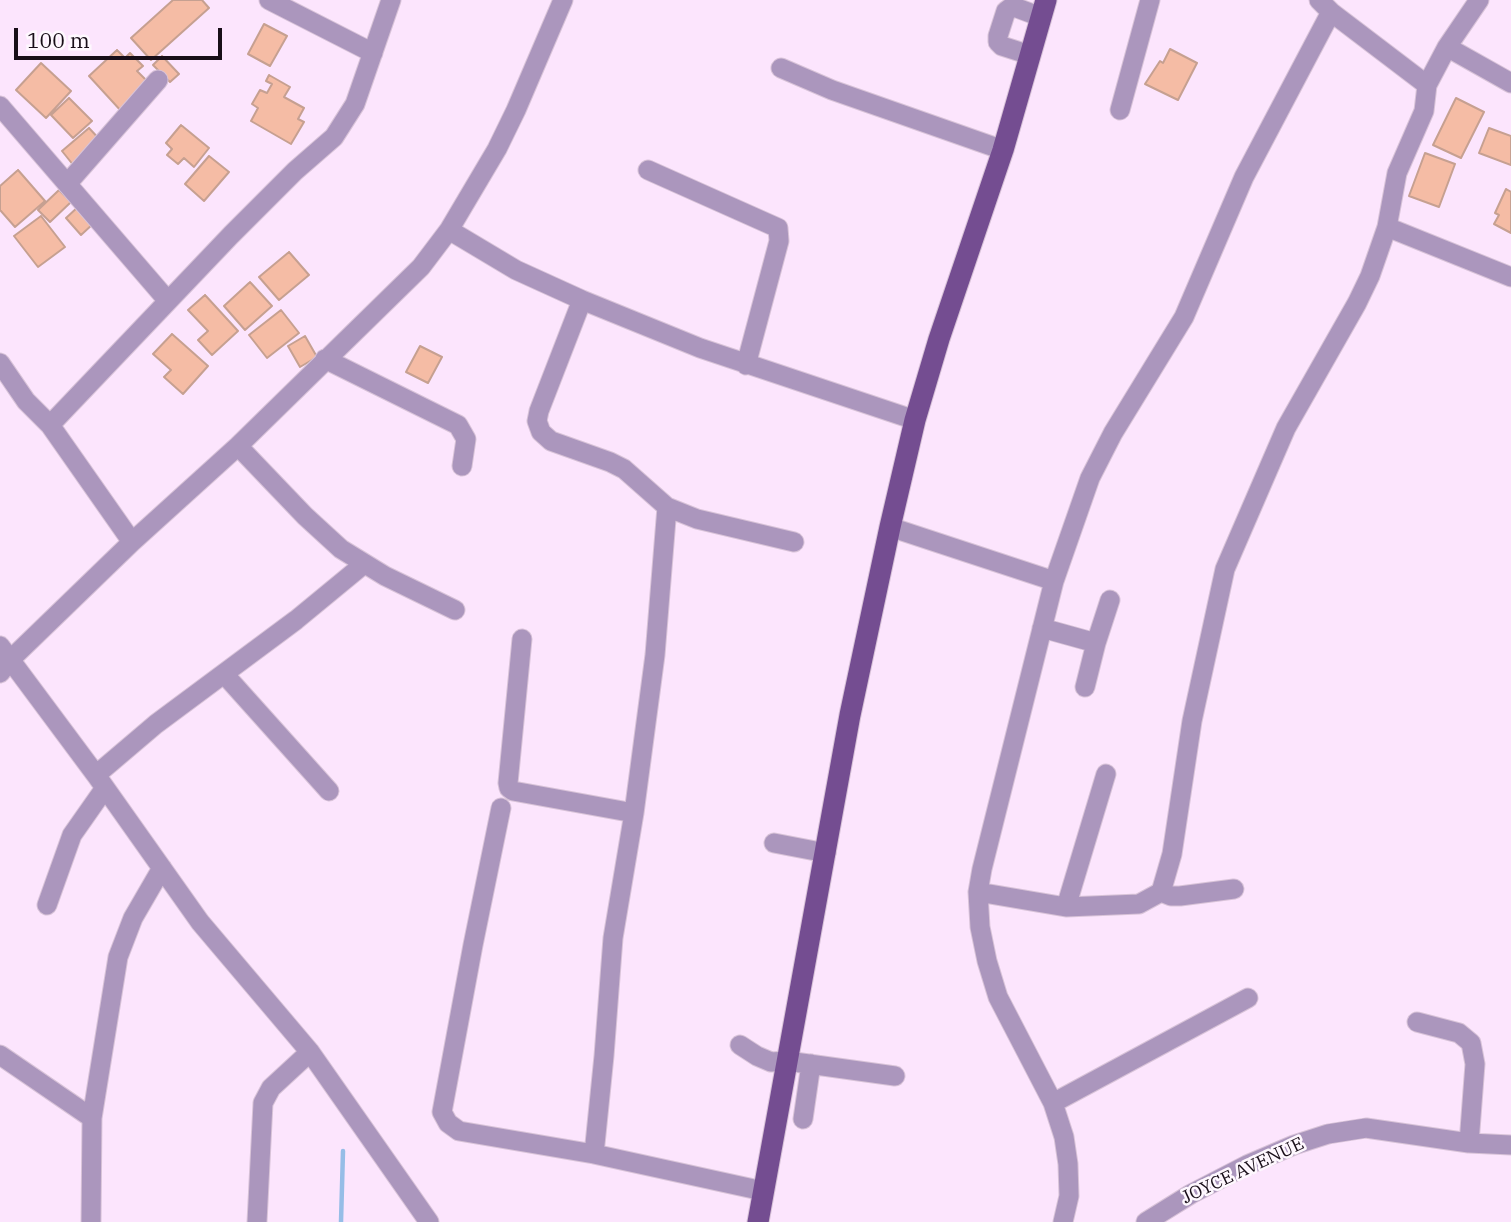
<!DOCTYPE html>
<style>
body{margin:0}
#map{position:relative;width:1511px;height:1222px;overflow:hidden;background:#fce5fd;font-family:"IBM Plex Serif",serif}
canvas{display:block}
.scale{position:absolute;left:14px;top:28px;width:208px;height:32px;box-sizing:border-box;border:4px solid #180e18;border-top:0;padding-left:9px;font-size:21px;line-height:24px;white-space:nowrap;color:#180e18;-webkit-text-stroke:5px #fef8fe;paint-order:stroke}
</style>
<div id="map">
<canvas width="1511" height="1222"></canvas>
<div class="scale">100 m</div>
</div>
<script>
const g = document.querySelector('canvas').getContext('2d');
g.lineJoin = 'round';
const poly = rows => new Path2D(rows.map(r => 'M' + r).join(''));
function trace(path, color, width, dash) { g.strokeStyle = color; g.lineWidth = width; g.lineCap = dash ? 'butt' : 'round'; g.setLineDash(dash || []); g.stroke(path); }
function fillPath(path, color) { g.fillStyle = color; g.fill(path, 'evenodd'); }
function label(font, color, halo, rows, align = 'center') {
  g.font = font + ' "IBM Plex Serif",serif'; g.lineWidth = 5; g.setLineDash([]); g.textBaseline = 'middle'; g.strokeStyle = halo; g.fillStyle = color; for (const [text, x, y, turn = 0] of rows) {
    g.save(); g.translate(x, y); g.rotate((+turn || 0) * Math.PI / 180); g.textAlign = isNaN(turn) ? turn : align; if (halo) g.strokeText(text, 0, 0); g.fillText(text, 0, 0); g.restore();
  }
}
trace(poly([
 [341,1222,343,1151]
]), '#96bde7', 4.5);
const building = poly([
 [173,0,202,0,209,8,151,60,131,38,173,0],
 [264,24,287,36,270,66,248,54,264,24],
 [1170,49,1197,63,1178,100,1145,84,1160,61,1163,63,1170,49],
 [117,50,125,58,130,53,143,66,137,71,151,85,122,112,89,76,117,50],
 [162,56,179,74,170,82,153,65,162,56],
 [41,63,71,91,46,118,16,90,41,63],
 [269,75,290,87,284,97,304,108,298,119,304,122,291,144,251,121,258,108,252,104,260,90,267,93,272,84,266,81,269,75],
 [69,98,92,121,73,138,51,115,69,98],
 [1456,98,1484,112,1461,158,1433,145,1456,98],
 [181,125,209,148,194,167,184,158,178,164,167,155,172,149,166,143,181,125],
 [89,128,102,142,74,166,62,151,89,128],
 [1489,128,1511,136,1511,165,1479,153,1489,128],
 [1425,153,1455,164,1439,207,1409,196,1425,153],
 [209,156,229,172,204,201,185,184,209,156],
 [18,170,45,201,15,227,0,210,0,186,18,170],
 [1506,189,1511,192,1511,233,1494,224,1499,215,1495,213,1506,189],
 [59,190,71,202,50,222,38,210,59,190],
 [79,206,94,223,81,235,66,218,79,206],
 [41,216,65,247,38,267,14,236,41,216],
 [289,252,309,275,279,300,259,277,289,252],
 [250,282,272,306,245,330,224,306,250,282],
 [205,295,238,331,212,355,198,340,208,331,188,310,205,295],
 [281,310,299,333,267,358,249,335,281,310],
 [172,334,208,366,183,394,164,377,171,370,153,354,172,334],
 [305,336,317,357,300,367,288,346,305,336],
 [420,346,442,357,428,383,406,372,420,346]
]);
fillPath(building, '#f5bca5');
trace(building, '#c6a091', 2);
const minor = poly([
 [269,0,373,53],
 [1319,0,1331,12,1427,85],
 [1447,47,1511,83],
 [1030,55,1002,46,998,42,998,36,1006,11,1010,8,1017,8,1041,17],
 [781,68,832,90,1003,150],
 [0,106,168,301],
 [1120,110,1150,0],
 [648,170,778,228,779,241,746,365],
 [67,184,158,80],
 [1387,227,1511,277],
 [449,230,516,270,582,300,700,348,915,420],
 [582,300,539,411,537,421,541,432,551,441,610,462,624,469,667,507,697,519,794,542],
 [325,359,458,425,466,439,462,466],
 [0,363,26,401,50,425,132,542],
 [50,425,231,235,295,171,334,137,355,104,391,0],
 [238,446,305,516,341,549,385,576,455,610],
 [890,527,1054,581],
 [1042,628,1096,643],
 [522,639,508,783,509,788,513,791,634,813],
 [0,646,96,775,200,922,310,1052,429,1222],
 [0,673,10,660,132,542,238,446,421,267,449,230,497,149,516,110,563,0],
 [225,675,329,791],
 [1085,687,1096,643,1110,600],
 [96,775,156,724,296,620,364,564],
 [501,808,473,945,442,1112,448,1123,459,1131,594,1154,763,1191],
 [774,843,826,853],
 [978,892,1066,907,1139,904,1161,892,1172,854,1192,721,1225,569,1286,428,1357,303,1370,276,1387,227,1397,173,1424,111,1427,85,1447,47,1479,0],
 [1161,892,1171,896,1180,896,1234,889],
 [47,905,72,835,105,788],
 [1066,907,1106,774],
 [1417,1022,1459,1033,1471,1043,1475,1064,1469,1143],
 [740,1045,757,1056,771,1062,787,1061,895,1076],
 [0,1055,92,1118],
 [1053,1103,1248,998],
 [803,1119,811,1064],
 [594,1154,604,1056,613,938,634,813,655,655,667,507],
 [91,1222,92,1118,118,957,133,918,162,868],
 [257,1222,263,1103,271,1088,310,1052],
 [1063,1222,1069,1196,1068,1164,1064,1137,1053,1103,998,997,987,961,980,927,978,892,982,869,1054,581,1090,478,1113,433,1184,317,1244,177,1331,12],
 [1146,1222,1191,1194,1247,1165,1294,1145,1328,1134,1366,1128,1469,1143,1511,1145]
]);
const major = poly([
 [758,1222,850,715,890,527,915,420,939,339,1003,150,1046,0]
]);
trace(minor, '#d8c3d8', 21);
trace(major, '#d8c3d8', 23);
trace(minor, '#ab96bd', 19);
trace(major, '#744d91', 21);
label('18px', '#180e18', '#fef8fe', [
 ["JOYCE AVENUE",1243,1171,-25]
]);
</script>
